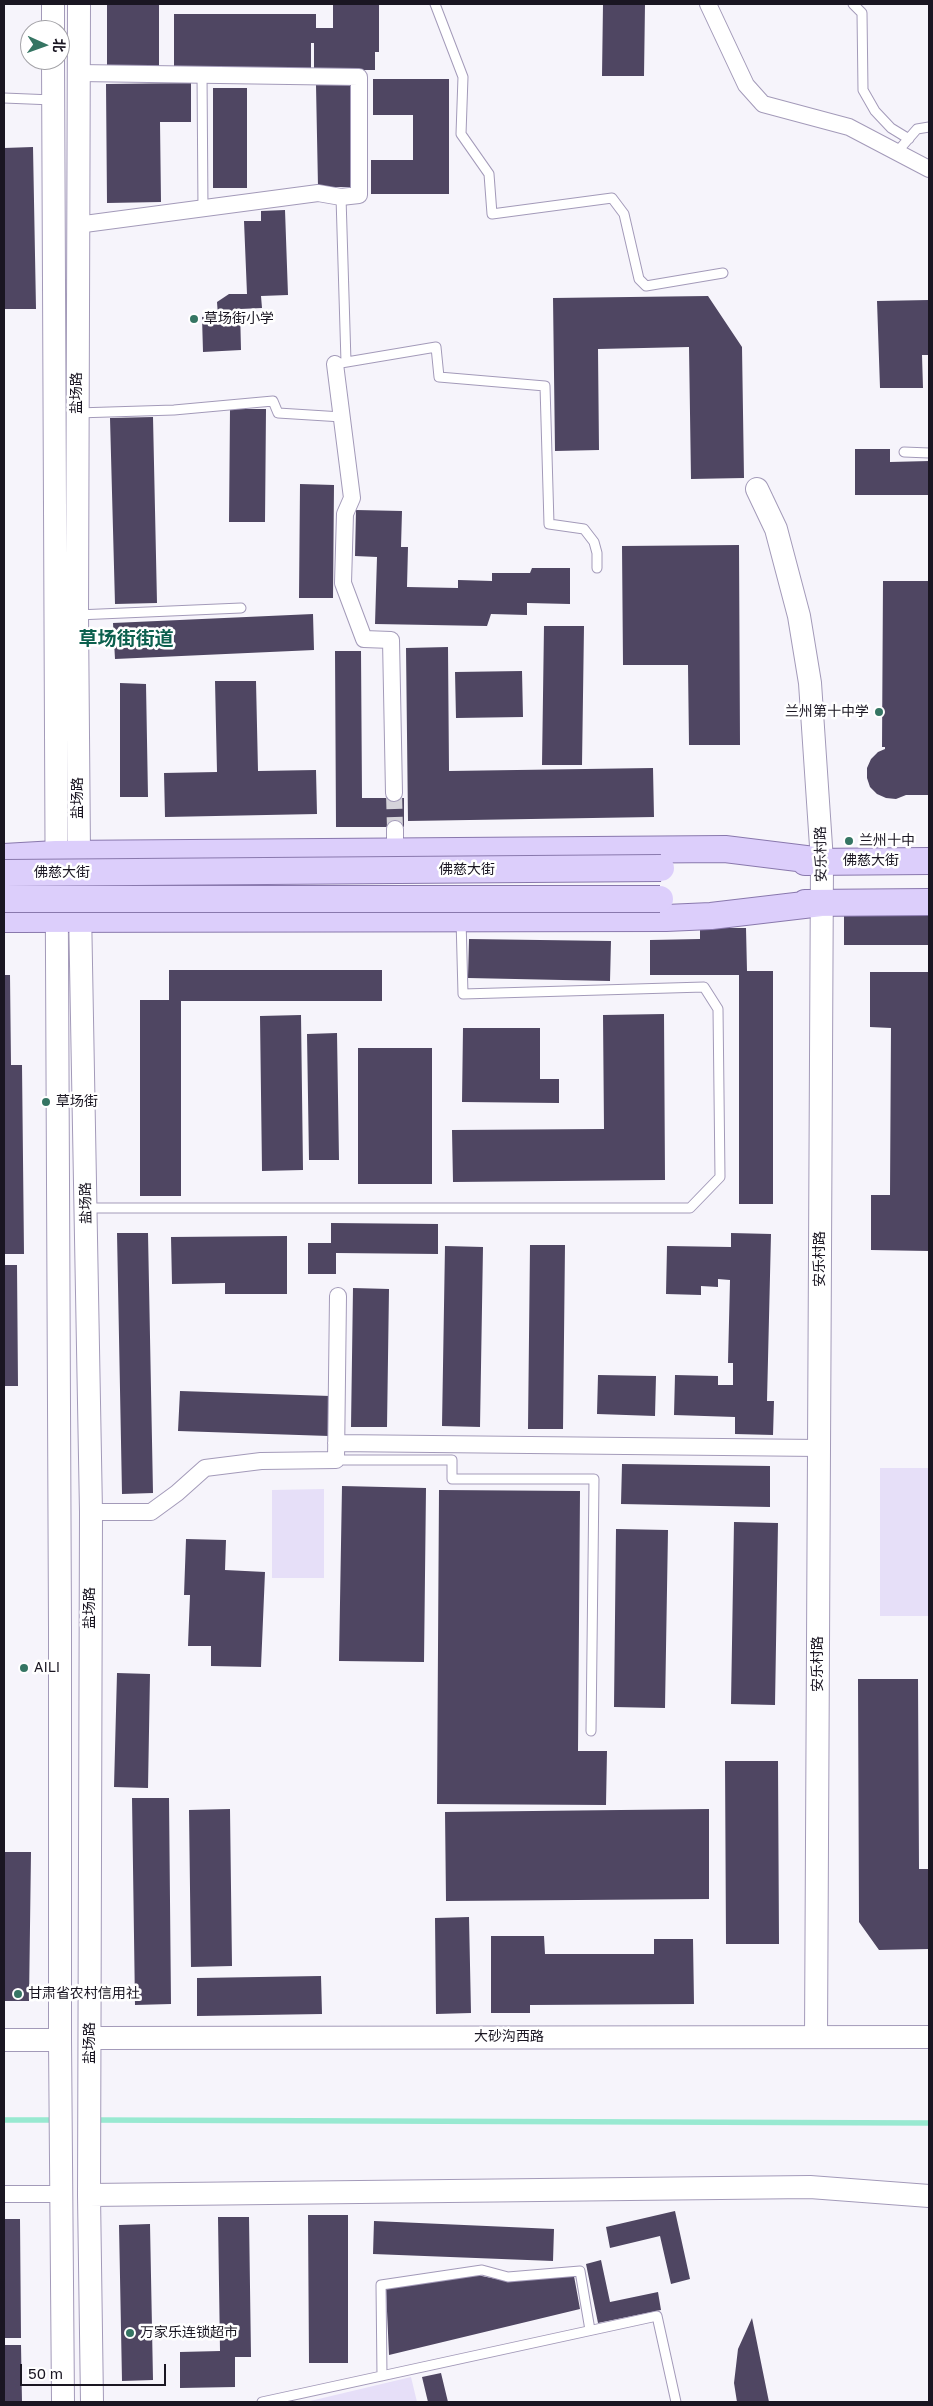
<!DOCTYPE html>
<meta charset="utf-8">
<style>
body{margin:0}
#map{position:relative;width:933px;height:2406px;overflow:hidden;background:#f6f4fb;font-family:"Golos Text","Noto Sans SC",sans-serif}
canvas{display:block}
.frame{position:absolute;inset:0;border:5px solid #1a1622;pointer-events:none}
.north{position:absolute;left:20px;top:20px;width:50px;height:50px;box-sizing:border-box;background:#fff;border:1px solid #a3a2a7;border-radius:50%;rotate:92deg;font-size:14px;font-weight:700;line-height:20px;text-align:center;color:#1a1622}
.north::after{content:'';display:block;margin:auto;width:18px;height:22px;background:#357563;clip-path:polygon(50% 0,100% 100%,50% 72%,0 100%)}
.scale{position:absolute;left:20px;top:2364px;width:146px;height:22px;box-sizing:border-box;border:2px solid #1a1622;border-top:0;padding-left:6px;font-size:15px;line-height:18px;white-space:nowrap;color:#1a1622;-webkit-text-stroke:4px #fff;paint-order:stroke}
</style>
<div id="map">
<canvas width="933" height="2406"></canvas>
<div class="frame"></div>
<div class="north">北</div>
<div class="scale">50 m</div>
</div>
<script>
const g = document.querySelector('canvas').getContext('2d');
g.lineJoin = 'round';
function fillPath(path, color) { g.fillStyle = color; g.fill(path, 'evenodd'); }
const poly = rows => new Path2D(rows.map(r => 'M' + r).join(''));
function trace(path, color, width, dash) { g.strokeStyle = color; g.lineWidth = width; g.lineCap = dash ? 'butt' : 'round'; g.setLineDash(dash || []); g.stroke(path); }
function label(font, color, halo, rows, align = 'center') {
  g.font = font + ' "Golos Text","Noto Sans SC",sans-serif'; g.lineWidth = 5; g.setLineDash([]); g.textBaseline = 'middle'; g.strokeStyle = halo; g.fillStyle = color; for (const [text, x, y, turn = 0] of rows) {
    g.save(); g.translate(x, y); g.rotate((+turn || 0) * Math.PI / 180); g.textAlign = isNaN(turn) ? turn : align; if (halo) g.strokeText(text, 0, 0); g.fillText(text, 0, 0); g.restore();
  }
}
fillPath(poly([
 [880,1468,929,1468,929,1616,880,1616],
 [324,1489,324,1578,272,1578,272,1490],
 [411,2377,417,2402,306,2402]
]), '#e6dff8');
trace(poly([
 [4,2120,57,2120],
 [94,2120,929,2123]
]), '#98e9d1', 5.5);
fillPath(poly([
 [107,4,159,4,159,68,107,68],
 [333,4,379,4,379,52,375,52,375,70,314,70,314,43,311,43,311,69,174,69,174,14,316,14,316,28,333,28],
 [603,4,645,4,644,76,602,76],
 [373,79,449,79,449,194,371,194,371,160,413,160,413,115,373,115],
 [191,83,191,122,160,122,161,202,107,203,106,84],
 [316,85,352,85,353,187,318,187],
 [213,88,247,88,247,188,213,188],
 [33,147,36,309,4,309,4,148],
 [285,210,288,295,261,296,262,308,240,309,241,350,203,352,202,317,218,316,217,302,229,294,247,294,244,221,261,221,261,211],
 [708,296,742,347,744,478,691,479,689,347,598,349,599,450,555,451,553,298],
 [929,300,929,355,922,355,923,388,880,388,877,301],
 [230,409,266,409,265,522,229,522],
 [153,417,157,603,115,604,110,418],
 [855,449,890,449,890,462,929,461,929,495,855,495],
 [300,484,334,485,333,598,299,598],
 [356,510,402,511,401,547,408,547,407,587,458,588,458,580,492,581,492,573,530,573,532,568,570,568,570,604,527,603,527,615,491,614,487,626,375,624,377,557,355,556],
 [739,545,740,745,689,745,688,665,623,665,622,546],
 [883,581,929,581,929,795,906,795,896,799,886,798,877,794,870,787,867,778,867,768,871,759,878,752,885,749,885,747,882,747],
 [313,614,314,650,115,659,113,623],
 [544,626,584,626,582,765,542,765],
 [448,647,449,771,653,768,654,817,408,821,406,648],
 [335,651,361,651,362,798,404,798,404,827,336,827],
 [522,671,523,717,456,718,455,672],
 [215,681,256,681,258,771,316,770,317,814,165,817,164,773,217,772],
 [120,683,146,684,148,797,120,797],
 [844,912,929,912,929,945,844,945],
 [700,928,746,928,747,971,773,971,773,1204,739,1204,739,975,650,975,650,940,700,939],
 [469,939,611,941,610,981,468,978],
 [169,970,382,970,382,1001,181,1001,181,1196,140,1196,140,1000,169,1000],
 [870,972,929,972,929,1251,871,1250,871,1195,890,1195,891,1028,870,1027],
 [4,975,10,975,11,1065,22,1065,24,1254,4,1254],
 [664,1014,665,1180,453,1182,452,1130,604,1129,603,1015],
 [301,1015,303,1170,262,1171,260,1016],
 [463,1028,540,1028,540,1079,559,1079,559,1103,462,1102],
 [337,1033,339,1160,309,1160,307,1034],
 [358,1048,432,1048,432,1184,358,1184],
 [331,1223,438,1224,438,1254,336,1253,336,1274,308,1274,308,1243,331,1243],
 [117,1233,148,1233,153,1493,122,1494],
 [731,1233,771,1234,767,1401,774,1401,773,1435,735,1434,735,1417,674,1415,675,1375,718,1376,718,1385,733,1385,733,1363,728,1363,730,1280,718,1279,718,1287,701,1286,701,1295,666,1294,667,1246,731,1247],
 [287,1236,287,1294,225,1294,225,1283,172,1284,171,1237],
 [530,1245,565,1245,563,1429,528,1429],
 [445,1246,483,1247,480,1427,442,1426],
 [4,1265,17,1265,18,1386,4,1386],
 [353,1288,389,1289,387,1427,351,1427],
 [598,1375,656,1376,655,1416,597,1414],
 [180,1391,330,1396,329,1436,178,1431],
 [622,1464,770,1466,770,1507,621,1504],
 [342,1486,426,1488,424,1662,339,1661],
 [439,1490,580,1491,578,1751,607,1751,606,1805,437,1804],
 [734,1522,778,1523,775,1705,731,1704],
 [616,1529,668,1530,665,1708,614,1707],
 [186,1539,226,1540,225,1570,265,1572,261,1667,211,1666,211,1646,188,1646,190,1595,184,1595],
 [117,1673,150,1674,148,1788,114,1787],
 [858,1679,918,1679,919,1869,929,1869,929,1949,879,1950,859,1922],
 [725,1761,778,1761,779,1944,726,1944],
 [132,1798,169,1798,171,2004,135,2005],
 [230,1809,232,1966,191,1967,189,1810],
 [709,1809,709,1899,446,1901,445,1812],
 [4,1852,31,1852,29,2001,4,2001],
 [469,1917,471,2013,436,2014,435,1918],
 [491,1936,544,1936,545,1954,654,1954,654,1939,693,1939,694,2004,530,2005,530,2013,491,2013],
 [321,1976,322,2014,197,2016,197,1978],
 [675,2211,690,2279,671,2284,660,2236,610,2248,606,2227],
 [308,2215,348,2215,348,2363,309,2363],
 [218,2217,249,2217,251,2357,235,2357,235,2387,180,2388,180,2352,220,2351],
 [4,2219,20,2219,21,2338,4,2338],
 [374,2221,554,2229,553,2261,373,2254],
 [150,2224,153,2380,122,2381,119,2225],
 [601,2260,610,2302,658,2292,661,2310,598,2323,586,2264],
 [477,2275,506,2281,574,2276,580,2309,389,2355,386,2289],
 [752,2318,769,2402,737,2402,734,2383,738,2349],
 [4,2345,21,2345,22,2402,4,2402],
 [441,2373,448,2402,428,2402,422,2377]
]), '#4f4662');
trace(poly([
 [394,793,395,829]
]), '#d5d3da', 16, [16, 8]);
const lane = poly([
 [435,4,463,77,461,134,489,174,492,214,612,198,624,214,639,279,646,286,723,273],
 [853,4,862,13,863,90,875,111,891,128,909,139],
 [202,73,203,209],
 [4,98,53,100],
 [897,152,917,129,929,127],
 [341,197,346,362],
 [335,364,436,347,439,377,545,386,549,524,584,529,594,542,597,553,597,568],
 [77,413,174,410,273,401,278,413,342,417],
 [904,452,929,453],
 [77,615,241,608],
 [87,1208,690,1208,720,1177,718,1009,704,987,463,994,461,919],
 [336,1460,452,1460,452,1479,594,1479,591,1731],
 [382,2376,381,2285,482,2270,508,2277,580,2271,590,2330],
 [262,2402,657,2316,676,2402]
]);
const street = poly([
 [708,4,746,85,763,104,849,127,929,169],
 [77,225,318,193,341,197,359,195,359,77,79,73],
 [335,364,352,498,345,514,343,583,364,639,391,640,394,793],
 [395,829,395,850],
 [336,1443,819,1448],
 [91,1512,151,1512,177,1493,205,1468,261,1461,336,1460,338,1296],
 [4,2194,61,2194]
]);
const secondary = poly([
 [53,4,53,30],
 [79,4,77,615,79,854,91,1512,89,2195,92,2402],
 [53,60,60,1626,60,2040,63,2402],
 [757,489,776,529,799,616,810,683,822,861,816,2037],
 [90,2038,929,2037],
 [4,2040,60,2040],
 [89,2195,810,2187,929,2196]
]);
const primary = poly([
 [4,857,56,854,725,849,822,861],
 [805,862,929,861],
 [805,903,929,902],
 [4,919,666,918,711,916,821,903]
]);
trace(lane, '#a39ab9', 11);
trace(street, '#a39ab9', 18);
trace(secondary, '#a39ab9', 24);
trace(primary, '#8978ad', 28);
trace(lane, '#fff', 9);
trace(street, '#fff', 16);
trace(secondary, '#fff', 22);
trace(primary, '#dccefb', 26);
const primaryBridge = poly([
 [4,873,661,868],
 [4,899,660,899]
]);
trace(primaryBridge, '#8978ad', 28, []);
trace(primaryBridge, '#dccefb', 26);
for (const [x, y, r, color] of [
 [194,319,5,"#357563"],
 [879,712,5,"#357563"],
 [849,841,5,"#357563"],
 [46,1102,5,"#357563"],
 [24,1668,5,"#357563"],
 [18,1994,5,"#357563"],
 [130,2333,5,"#357563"]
]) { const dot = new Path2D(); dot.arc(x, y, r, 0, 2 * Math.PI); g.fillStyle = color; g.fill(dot); trace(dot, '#fff', 2); }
label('14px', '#1a1622', '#fff', [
 ["草场街小学",204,319],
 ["兰州第十中学",869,712,"right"],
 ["兰州十中",859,841],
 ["草场街",56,1102],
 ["AILI",34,1668],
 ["甘肃省农村信用社",28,1994],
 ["万家乐连锁超市",140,2333]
], 'left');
label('14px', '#1a1622', '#fff', [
 ["盐场路",77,393,-90],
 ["盐场路",78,798,-90],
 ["安乐村路",821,854,-91],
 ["佛慈大街",871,861],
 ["佛慈大街",467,870],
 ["佛慈大街",62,873],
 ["盐场路",86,1203,-91],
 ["安乐村路",820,1259,-90],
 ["盐场路",90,1608,-90],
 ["安乐村路",818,1664,-90],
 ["大砂沟西路",509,2037],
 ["盐场路",90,2043,-90]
]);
label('bold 19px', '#0c604e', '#fff', [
 ["草场街街道",126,639]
]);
</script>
